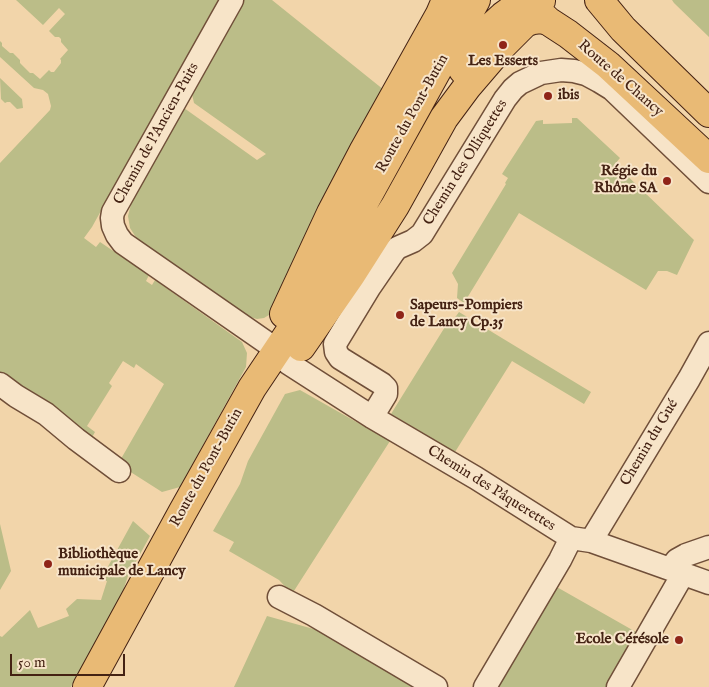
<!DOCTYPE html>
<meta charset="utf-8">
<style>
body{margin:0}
#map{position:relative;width:709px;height:687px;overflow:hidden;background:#f2d5aa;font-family:"IM FELL English",serif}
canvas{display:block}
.scale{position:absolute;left:10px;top:654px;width:115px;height:22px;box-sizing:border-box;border:2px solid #442213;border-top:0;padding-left:6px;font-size:15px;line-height:18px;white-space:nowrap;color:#442213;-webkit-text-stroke:4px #f7e4c8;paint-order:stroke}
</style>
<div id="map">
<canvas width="709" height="687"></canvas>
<div class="scale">50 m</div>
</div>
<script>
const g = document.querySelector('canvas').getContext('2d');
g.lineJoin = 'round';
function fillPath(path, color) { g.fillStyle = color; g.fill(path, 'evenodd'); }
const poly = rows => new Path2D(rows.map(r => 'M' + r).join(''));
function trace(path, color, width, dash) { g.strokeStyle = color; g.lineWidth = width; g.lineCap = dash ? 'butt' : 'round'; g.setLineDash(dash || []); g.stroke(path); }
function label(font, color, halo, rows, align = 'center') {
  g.font = font + ' "IM FELL English",serif'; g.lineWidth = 4; g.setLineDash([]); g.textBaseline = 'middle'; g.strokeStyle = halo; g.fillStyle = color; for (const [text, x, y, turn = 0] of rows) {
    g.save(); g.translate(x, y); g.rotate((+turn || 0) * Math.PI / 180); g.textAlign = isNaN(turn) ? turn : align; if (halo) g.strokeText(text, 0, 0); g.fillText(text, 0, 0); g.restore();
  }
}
fillPath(poly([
 [16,0,218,0,92,227,84,238,96,247,100,242,149,275,146,281,152,285,155,280,242,342,247,353,246,367,180,487,162,492,118,464,164,384,136,364,134,368,123,361,109,383,112,386,87,426,95,432,90,441,0,374,0,163,50,110,51,106,48,94,43,90,34,88,0,57,0,41,2,43,2,46,10,53,13,53,20,60,20,63,30,73,33,73,40,79,49,70,51,72,54,72,61,63,61,60,60,59,68,50,61,42,61,39,59,37,55,37,49,31,65,14,59,8,43,25],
 [244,0,272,0,384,90,273,310,269,315,264,318,257,319,250,317,137,239,130,228,128,216,131,204,184,108,257,160,266,154,194,103,192,94],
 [672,0,709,0,709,37,674,3],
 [0,78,22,99,23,108,17,109,10,102,7,102,5,103,1,99],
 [572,118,577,118,620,158,615,164,694,240,677,275,667,271,658,271,646,290,519,213,464,303,457,298,458,284,452,273,506,184,505,183,508,178,502,174,536,121,543,120,543,124,572,123],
 [459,312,591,392,584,404,512,361,455,452,391,414,448,322,451,323],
 [300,390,390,441,292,594,279,580,229,551,234,542,213,531,240,484,248,461,285,394],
 [133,521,150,536,128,576,123,591,71,687,0,687,0,636,2,637,30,610,38,628,69,616,66,609,77,599,101,600,107,581,106,581,105,572],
 [0,524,11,571,0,590],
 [555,586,643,636,614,687,493,687],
 [267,616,328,633,419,687,234,687]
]), '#bbbd88');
const minor = poly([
 [232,0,113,212,112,218,113,226,117,235,123,243,270,345],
 [288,363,372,417,476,478,571,538,591,541,709,583],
 [0,384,16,396,46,414,76,439,119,471],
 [372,417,386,394,386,388,382,384,340,358,336,352,335,344,369,288,393,253,397,248,413,241,422,234,505,99,513,89,520,83,541,73,561,70,574,71,586,74,599,81,612,89,709,182],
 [591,541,689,379,709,343],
 [670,569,677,560,686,555,709,547],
 [279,597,314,615,436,687],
 [485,687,560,560,571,538],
 [618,687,683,574]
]);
const major = poly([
 [526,0,548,21,568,34,608,65,709,159],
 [599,0,623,29,709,113],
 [463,70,482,38,492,26,503,16,514,8,521,5,541,1],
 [284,314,331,213,364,150,440,14,446,0],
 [301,347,351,275,395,206,444,118,467,87,503,45,525,23,533,20,541,19,548,21],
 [87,687,182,513,252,388,307,306,476,0]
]);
trace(minor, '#704f39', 25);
trace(major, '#442213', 30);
trace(minor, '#f7e4c8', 22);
trace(major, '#e9ba75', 28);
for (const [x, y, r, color] of [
 [503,45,5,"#8f2418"],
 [548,96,5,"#8f2418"],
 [667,181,5,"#8f2418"],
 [400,315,5,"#8f2418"],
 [48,564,5,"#8f2418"],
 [679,640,5,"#8f2418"]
]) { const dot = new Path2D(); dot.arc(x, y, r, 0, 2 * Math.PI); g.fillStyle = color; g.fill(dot); trace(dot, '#f7e4c8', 2); }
label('bold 15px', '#442213', '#f7e4c8', [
 ["Les Esserts",503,62,"center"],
 ["ibis",558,96],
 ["Régie du",657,172,"right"],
 ["Rhône SA",657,189,"right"],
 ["Sapeurs-Pompiers",410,306],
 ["de Lancy Cp.35",410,323],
 ["Bibliothèque",58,555],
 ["municipale de Lancy",58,572],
 ["Ecole Cérésole",669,640,"right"]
], 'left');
label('15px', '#442213', '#f7e4c8', [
 ["Route de Chancy",620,79,41],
 ["Route du Pont-Butin",413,114,-61],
 ["Chemin de l'Ancien-Puits",157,134,-61],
 ["Chemin des Olliquettes",466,163,-58],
 ["Chemin du Gué",650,443,-59],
 ["Route du Pont-Butin",207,468,-61],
 ["Chemin des Pâquerettes",491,489,32]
]);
</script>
